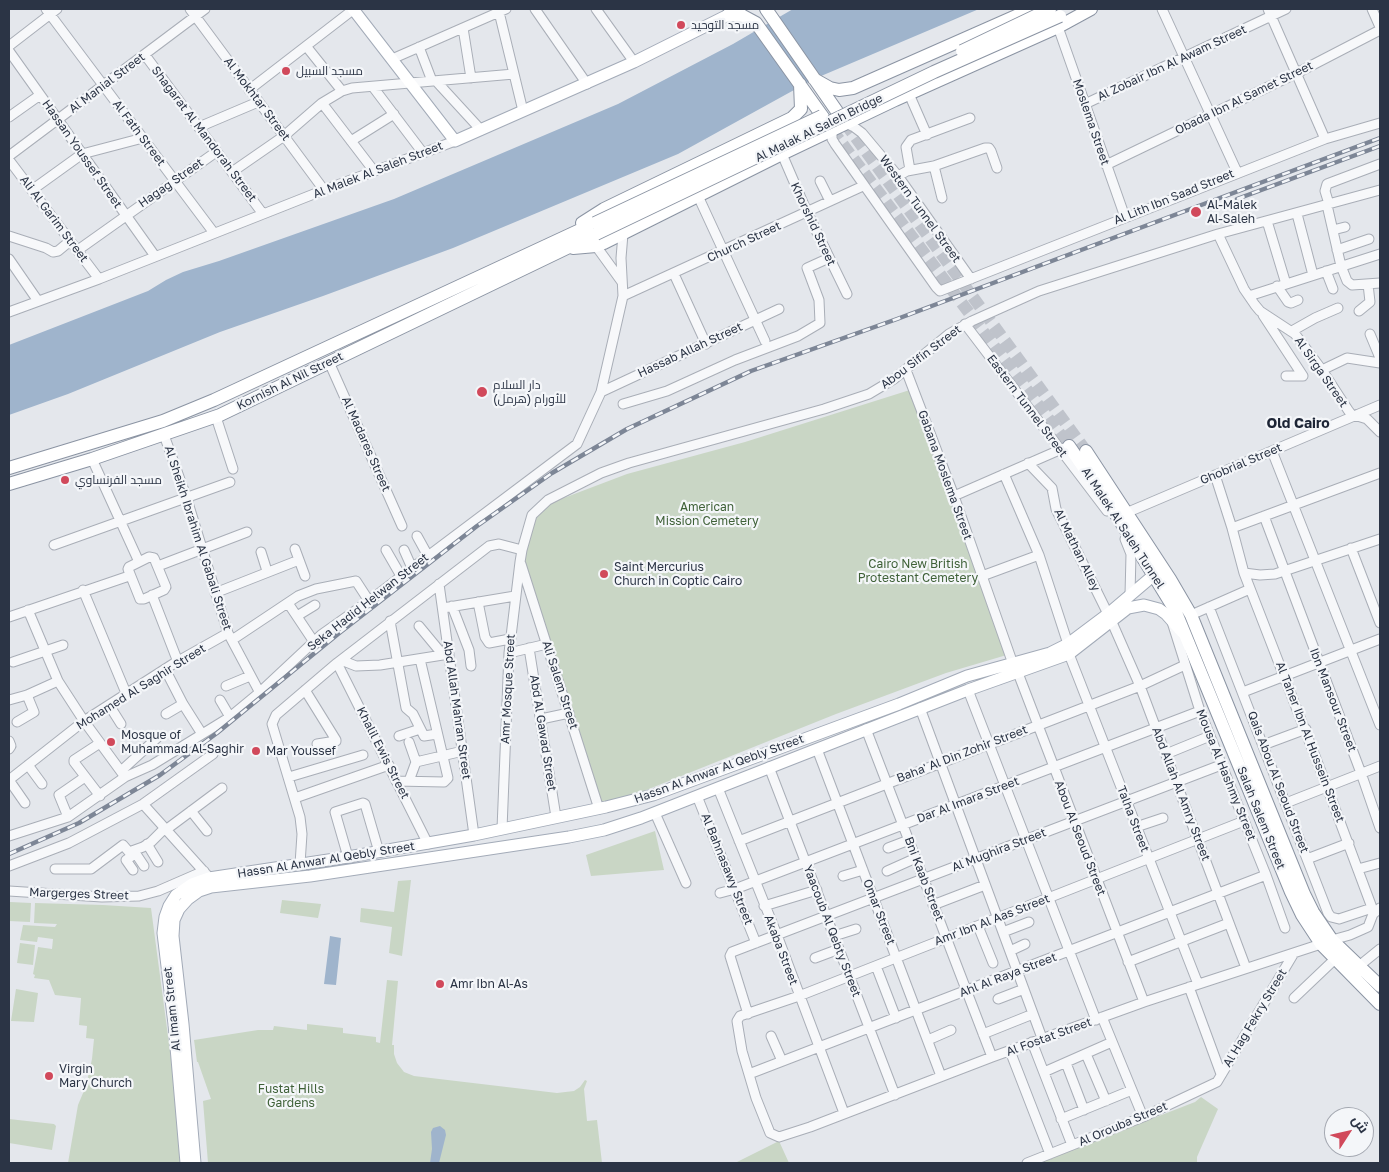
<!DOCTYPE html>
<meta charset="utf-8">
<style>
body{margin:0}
#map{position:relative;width:1389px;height:1172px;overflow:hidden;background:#e4e7ec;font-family:"Golos Text",Cairo,sans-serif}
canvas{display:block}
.frame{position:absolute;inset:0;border:10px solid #2b3445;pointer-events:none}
.north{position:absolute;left:1324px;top:1107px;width:50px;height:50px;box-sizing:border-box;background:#f4f6f9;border:1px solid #a4a8b1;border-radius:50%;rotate:55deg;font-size:14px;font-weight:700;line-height:20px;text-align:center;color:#2b3445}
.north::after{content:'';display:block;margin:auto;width:18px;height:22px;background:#d1495b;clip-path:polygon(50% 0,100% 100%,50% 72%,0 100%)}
</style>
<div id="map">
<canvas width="1389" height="1172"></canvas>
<div class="frame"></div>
<div class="north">ش</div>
</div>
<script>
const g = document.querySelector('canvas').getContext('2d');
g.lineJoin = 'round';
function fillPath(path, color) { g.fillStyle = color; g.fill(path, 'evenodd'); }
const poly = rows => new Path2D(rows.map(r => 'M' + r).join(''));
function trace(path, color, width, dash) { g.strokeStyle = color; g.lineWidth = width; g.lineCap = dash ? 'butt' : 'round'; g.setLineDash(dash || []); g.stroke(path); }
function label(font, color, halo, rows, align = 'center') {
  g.font = font + ' "Golos Text",Cairo,sans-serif'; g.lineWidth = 4.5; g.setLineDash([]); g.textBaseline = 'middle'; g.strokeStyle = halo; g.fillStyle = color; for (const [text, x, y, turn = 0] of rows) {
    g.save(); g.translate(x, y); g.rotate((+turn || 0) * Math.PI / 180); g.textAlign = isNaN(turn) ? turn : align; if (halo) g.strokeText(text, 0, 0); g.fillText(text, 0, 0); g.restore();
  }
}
fillPath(poly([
 [913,389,1010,654,946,673,836,714,599,809,520,562,540,507,627,474,745,442],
 [655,831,664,870,591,876,586,855],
 [411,880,402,956,389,953,392,927,360,922,361,908,394,912,398,881],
 [282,900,321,904,318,918,280,913],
 [10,902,31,903,30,922,9,921],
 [35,903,103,905,151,908,179,1119,183,1163,68,1163,78,1105,86,1086,92,1059,94,1039,86,1038,87,1026,79,1025,81,998,55,995,49,980,34,978,35,975,33,974,38,947,52,949,53,939,38,937,37,942,20,940,23,925,55,927,57,924,34,923],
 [20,943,35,945,33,965,17,963],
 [387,980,398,981,392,1045,394,1045,394,1054,397,1063,404,1072,414,1076,557,1093,574,1091,580,1087,585,1080,587,1081,584,1089,587,1121,597,1120,602,1163,208,1163,203,1101,211,1099,198,1062,197,1062,194,1040,258,1030,273,1030,274,1026,307,1030,307,1024,343,1028,343,1033,376,1037,376,1042,380,1043],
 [16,989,38,993,34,1022,11,1021],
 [1201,1097,1218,1109,1197,1157,1197,1163,1038,1163,1195,1102],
 [9,1119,54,1124,56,1126,52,1150,9,1143],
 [779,1141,789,1163,735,1163]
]), '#c9d6c5');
fillPath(poly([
 [793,9,979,9,814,79,678,154,453,248,323,296,220,332,68,394,9,415,9,345,148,291,166,280,183,272,219,261,394,199,618,104,733,44],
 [330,936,341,938,336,985,324,984],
 [440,1126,445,1130,446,1135,439,1163,430,1163,432,1149,431,1132,433,1128]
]), '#9fb4cc');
trace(poly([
 [845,123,1086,451],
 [832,130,1069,446]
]), '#bfc3cb', 12, [12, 6]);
const minor = poly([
 [46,9,214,233],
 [190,9,324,190],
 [535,9,587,84],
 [596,9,634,62],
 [1162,9,1237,172],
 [1268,9,1325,139],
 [1372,9,1380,27],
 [499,12,523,111],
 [1058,27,1125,217],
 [463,28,471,78],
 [9,46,57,9],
 [306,46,342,91],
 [419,47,432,81],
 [9,51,155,256],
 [145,55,263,214],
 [392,59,506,9],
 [436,81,481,130],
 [373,87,423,153],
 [249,90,354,9],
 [909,94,927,135],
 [322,103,374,171],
 [1085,104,1286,9],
 [9,117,40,95],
 [845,123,854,127,862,133,898,176,971,279],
 [199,127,258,102],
 [832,130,832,139,835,144,936,287,940,291,1325,139,1380,123],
 [351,141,394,114],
 [782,154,807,212,847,294],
 [9,156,205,9],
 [9,160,99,279],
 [1106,165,1297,73,1380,30],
 [934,166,942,198],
 [910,170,906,147,911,140,970,118],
 [232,172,284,136,322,103,342,91,352,88,514,74],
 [898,176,907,171,934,166,985,148,989,148,991,151,997,168],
 [820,181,830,201],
 [32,190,82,154,143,138],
 [698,196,765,341],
 [1329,204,1325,191,1327,184,1380,164],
 [1327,205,1341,266,1347,281,1352,285,1380,283],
 [1297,214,1313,275],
 [1267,221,1286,284],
 [1333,230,1345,227],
 [1218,234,1244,289,1255,305,1260,311,1295,334,1322,370,1348,410,1351,414,1367,419,1380,432],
 [9,236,46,248,53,252,58,251,70,241],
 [596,246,622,282],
 [78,250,216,152],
 [1337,250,1369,239],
 [9,259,38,301],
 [1326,271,1333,289],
 [674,274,706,344],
 [1277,286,1288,302,1291,303,1298,300],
 [623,296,863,186],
 [1249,296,1380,254],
 [1359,311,1370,302,1368,284],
 [9,312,99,279,324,190,455,141],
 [1263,315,1303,376],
 [965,324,1107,511],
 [1292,331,1315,318,1338,308],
 [1370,334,1380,358],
 [329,362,402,526],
 [906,370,954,496,1013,664],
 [1322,370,1347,358,1380,363],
 [1286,376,1303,376],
 [601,392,779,309],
 [623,404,667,391,735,360,798,336,820,323,819,300,807,268,829,258],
 [216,417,233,469],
 [164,435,186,496,228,633,260,693],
 [1272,451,1380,725],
 [92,459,139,562],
 [1028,463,1052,488,1056,509,1108,614],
 [1004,474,1039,555,1068,644],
 [1215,475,1232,528,1244,573,1327,787,1374,913],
 [954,496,1064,448],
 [1126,513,1380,405],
 [1264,516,1361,773,1380,828],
 [1232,528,1380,473],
 [417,536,428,556],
 [1125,539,1131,554,1130,595],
 [54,545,230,482],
 [1351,548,1380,623],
 [295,549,305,576],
 [386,550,401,576],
 [404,550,412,568],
 [261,552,267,571],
 [149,557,154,558,166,587,164,590,144,599,140,599,128,569,129,567,149,557],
 [521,564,599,809],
 [158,566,247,532],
 [1244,573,1260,575,1275,574,1380,539],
 [982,576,1039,555],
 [439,584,474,835],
 [83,590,126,693],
 [215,593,299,560],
 [152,595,178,662],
 [478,602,485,637,489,643,510,639],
 [288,603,314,642],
 [452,606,469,650,471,666],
 [1209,607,1328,913,1331,917,1339,919,1372,908],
 [443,608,515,596],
 [28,610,58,681,84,721,125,777],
 [1191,615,1250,589],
 [297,616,315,605],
 [9,617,129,576],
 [1111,620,1140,686,1246,968],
 [390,621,406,708,413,714,424,736,437,734],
 [1172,622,1200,711,1266,875,1285,928],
 [419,626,443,655],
 [232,640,298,596,316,589,356,581,369,601],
 [529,648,556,817],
 [509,653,547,644],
 [1069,654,1198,984],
 [341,660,356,666,380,665,449,654],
 [13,662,63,645],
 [337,663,428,844],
 [165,669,183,704,202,734],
 [1018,673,1144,1002],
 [226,686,250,676],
 [305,690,336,740,336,741,317,744],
 [968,690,1096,1020],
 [1243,692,1380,639],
 [9,700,27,695,58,681],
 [220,700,230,717],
 [109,705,121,724],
 [920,708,1042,1038],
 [166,714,183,704],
 [541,719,569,713],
 [17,722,34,712,27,695],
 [866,729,992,1057],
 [399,736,420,729],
 [9,741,11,746,9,749],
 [409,742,416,762,409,781],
 [100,743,74,760,74,762,100,796],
 [1263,745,1306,729],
 [817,749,941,1076],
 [1166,754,1210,736],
 [416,762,463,751],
 [28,765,42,784],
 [769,767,895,1095],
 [121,771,158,737],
 [289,777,363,755],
 [396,781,444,782,448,778,420,659],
 [718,788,777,935,844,1113],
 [697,796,756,943],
 [295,798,389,765],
 [25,803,9,780,84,721,173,664,228,633],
 [1286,803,1380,766],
 [143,804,207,875],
 [191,811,207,831],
 [655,813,686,883],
 [68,817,59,795,85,777],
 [1244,821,799,996,740,1016,737,1021,742,1051,756,1098,770,1133,779,1137,810,1127,992,1057,1144,1002,1321,944],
 [1136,827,1163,818],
 [167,829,222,788],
 [502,829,509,653,520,562,522,550,532,515,548,500,601,473,629,463,824,409,869,394,894,379,949,334,972,321,1039,291,1218,234,1380,190],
 [9,836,68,817,125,777,152,765,230,717,259,693,321,635,369,601,412,568,577,444,601,392,623,296,621,258,623,234],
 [739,841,1140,686,1185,665],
 [147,844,158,862],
 [888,848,909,840],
 [134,851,144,866],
 [131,852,132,856,126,860,133,870],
 [348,857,335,812,363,803,365,804,379,852],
 [1307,859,1349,843],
 [300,864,302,834,300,817,272,724,276,715,337,663,489,546,499,544,522,550],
 [9,866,69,843,143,804,213,754],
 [55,869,91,869,123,845,129,852,143,847,151,842,165,828],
 [1358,869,1380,863],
 [887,871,916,858],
 [843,876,863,870],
 [9,891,102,897,139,896,158,891,204,871],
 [720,893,735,889,1200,711],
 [933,905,985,885],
 [764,906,817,890],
 [978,926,993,963],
 [1003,932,1029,922],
 [834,936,856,929],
 [1332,940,1350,935,1368,927,1373,914,1380,908],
 [1010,951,1025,944],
 [815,958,839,949],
 [1128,962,1229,923],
 [876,966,896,1018],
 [1359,966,1380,949],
 [1189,987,1221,1074],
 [1294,998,1335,959],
 [998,999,1024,989],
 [748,1014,730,956,732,952,1221,765],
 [1102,1017,1143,1117],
 [983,1034,1033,1014],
 [771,1036,782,1061],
 [928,1040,951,1030],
 [1032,1042,1072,1145],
 [1010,1051,1050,1154],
 [1086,1054,1106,1101],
 [1066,1063,1084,1110],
 [1044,1072,1112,1042],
 [749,1074,1266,875],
 [1061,1119,1132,1090],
 [1027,1163,1143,1117,1217,1082,1294,953]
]);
const major = poly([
 [353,9,455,141,634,62,740,9],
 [186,1163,174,1024,163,933,165,917,169,906,176,895,192,884,209,878,348,857,474,835,606,807,653,795,899,704,967,676,1050,653,1068,644,1108,614,1161,569],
 [195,1163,183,1024,173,936,174,920,179,909,188,899,199,891,211,887,310,876,569,837,604,830,641,818,968,690,1069,654,1128,608,1144,605,1159,609,1166,614,1182,632]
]);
const highway = poly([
 [766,9,845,123],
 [728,15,743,16,756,23,828,124],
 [814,79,830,88,839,90,853,88,1032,9],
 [582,223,604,209,792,118,801,109,800,84],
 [573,248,596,246,604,243,782,154,895,100,1058,27,1091,9],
 [1069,446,1119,519,1175,610,1291,892,1302,915,1321,944,1380,1004],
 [1086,451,1170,579,1191,615,1304,894,1313,912,1332,940,1380,986],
 [9,468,163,421,214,400,595,223],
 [9,484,92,459,220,415,596,234]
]);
trace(minor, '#a9aeb7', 11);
trace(major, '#a3abb8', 13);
trace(highway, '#8b94a3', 14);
trace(minor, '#f7f8fa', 9);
trace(major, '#fff', 11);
trace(highway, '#fff', 12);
const rail = poly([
 [1237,199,1380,146],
 [9,854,79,823,160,775,217,733,338,634,477,526,552,473,627,429,751,371,897,319,1380,138]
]);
trace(rail, '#7d8696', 4.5);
trace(rail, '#f4f6f9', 2.5, [8]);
const highwayBridge = poly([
 [962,51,1050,9],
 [595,223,822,116],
 [596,234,934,72,1060,16]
]);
trace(highwayBridge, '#8b94a3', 14, []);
trace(highwayBridge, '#fff', 12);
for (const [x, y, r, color] of [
 [681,25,5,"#d1495b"],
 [286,71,5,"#d1495b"],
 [1196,212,6,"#d1495b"],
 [482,392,6,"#d1495b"],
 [65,480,5,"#d1495b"],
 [604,574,5,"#d1495b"],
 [111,742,5,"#d1495b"],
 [256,751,5,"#d1495b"],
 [440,984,5,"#d1495b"],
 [49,1076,5,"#d1495b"]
]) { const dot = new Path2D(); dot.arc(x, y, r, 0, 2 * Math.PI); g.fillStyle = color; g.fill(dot); trace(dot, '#f4f6f9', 2); }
label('12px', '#2b3445', '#f4f6f9', [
 ["مسجد التوحيد",691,25],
 ["مسجد السبيل",296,71],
 ["Al-Malek",1207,205],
 ["Al-Saleh",1207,219],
 ["دار السلام",493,385],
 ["للأورام (هرمل)",493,399],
 ["مسجد الفرنساوي",75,480],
 ["Saint Mercurius",614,567],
 ["Church in Coptic Cairo",614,581],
 ["Mosque of",121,735],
 ["Muhammad Al-Saghir",121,749],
 ["Mar Youssef",266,751],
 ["Amr Ibn Al-As",450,984],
 ["Virgin",59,1069],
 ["Mary Church",59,1083]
], 'left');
label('12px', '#2b3445', '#f4f6f9', [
 ["Al Zobair Ibn Al Awam Street",1172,63,-25],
 ["Al Manial Street",107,83,-37],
 ["Obada Ibn Al Samet Street",1244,98,-26],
 ["Al Mokhtar Street",257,99,53],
 ["Moslema Street",1091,122,71],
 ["Al Malak Al Saleh Bridge",819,128,-26],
 ["Al Fath Street",139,133,53],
 ["Shagarat Al Mandorah Street",204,134,53],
 ["Hassan Youssef Street",82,154,55],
 ["Al Malek Al Saleh Street",378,170,-21],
 ["Hagag Street",171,183,-35],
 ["Al Lith Ibn Saad Street",1174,197,-22],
 ["Western Tunnel Street",920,209,54],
 ["Ali Al Garim Street",54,219,53],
 ["Khorshid Street",813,224,65],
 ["Church Street",744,242,-25],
 ["Hassab Allah Street",690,350,-25],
 ["Abou Sifin Street",921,357,-37],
 ["Al Sirga Street",1321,372,55],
 ["Kornish Al Nil Street",290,381,-26],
 ["Eastern Tunnel Street",1027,406,53],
 ["Al Madares Street",366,444,66],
 ["Ghobrial Street",1241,464,-23],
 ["Gabana Moslema Street",945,475,70],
 ["Al Malek Al Saleh Tunnel",1123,528,57],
 ["Al Sheikh Ibrahim Al Gabali Street",198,538,72],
 ["Al Mathan Alley",1077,550,64],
 ["Seka Hadid Helwan Street",368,602,-38],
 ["Ali Salem Street",560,685,72],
 ["Mohamed Al Saghir Street",141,687,-32],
 ["Amr Mosque Street",508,689,-87],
 ["Ibn Mansour Street",1333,700,69],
 ["Abd Allah Mahran Street",457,710,82],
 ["Abd Al Gawad Street",543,733,81],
 ["Al Taher Ibn Al Hussein Street",1310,742,69],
 ["Khalil Ewis Street",383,753,63],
 ["Baha' Al Din Zohir Street",962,754,-21],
 ["Hassn Al Anwar Al Qebly Street",719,769,-20],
 ["Mousa Al Hashmy Street",1226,775,68],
 ["Qais Abou Al Seoud Street",1278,782,69],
 ["Abd Allah Al Amry Street",1181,794,69],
 ["Dar Al Imara Street",968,800,-21],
 ["Salah Salem Street",1261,818,68],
 ["Talha Street",1133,819,69],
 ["Abou Al Seoud Street",1080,838,69],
 ["Al Mughira Street",999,850,-21],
 ["Hassn Al Anwar Al Qebly Street",326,860,-9],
 ["Al Bahnasawy Street",727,869,68],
 ["Bni Kaab Street",924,879,69],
 ["Margerges Street",79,894,2],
 ["Omar Street",879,912,69],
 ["Amr Ibn Al Aas Street",992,920,-21],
 ["Yaacoub Al Qebty Street",832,931,69],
 ["Akaba Street",781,950,69],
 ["Ahl Al Raya Street",1008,975,-21],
 ["Al Imam Street",172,1009,-96],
 ["Al Hag Fekry Street",1255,1018,-59],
 ["Al Fostat Street",1049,1037,-20],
 ["Al Orouba Street",1123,1124,-23]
]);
label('12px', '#3f6138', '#f4f6f9', [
 ["American",707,507],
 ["Mission Cemetery",707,521],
 ["Cairo New British",918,564],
 ["Protestant Cemetery",918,578],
 ["Fustat Hills",291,1089],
 ["Gardens",291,1103]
]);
label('bold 14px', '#1d2536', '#f4f6f9', [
 ["Old Cairo",1298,424]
]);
</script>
